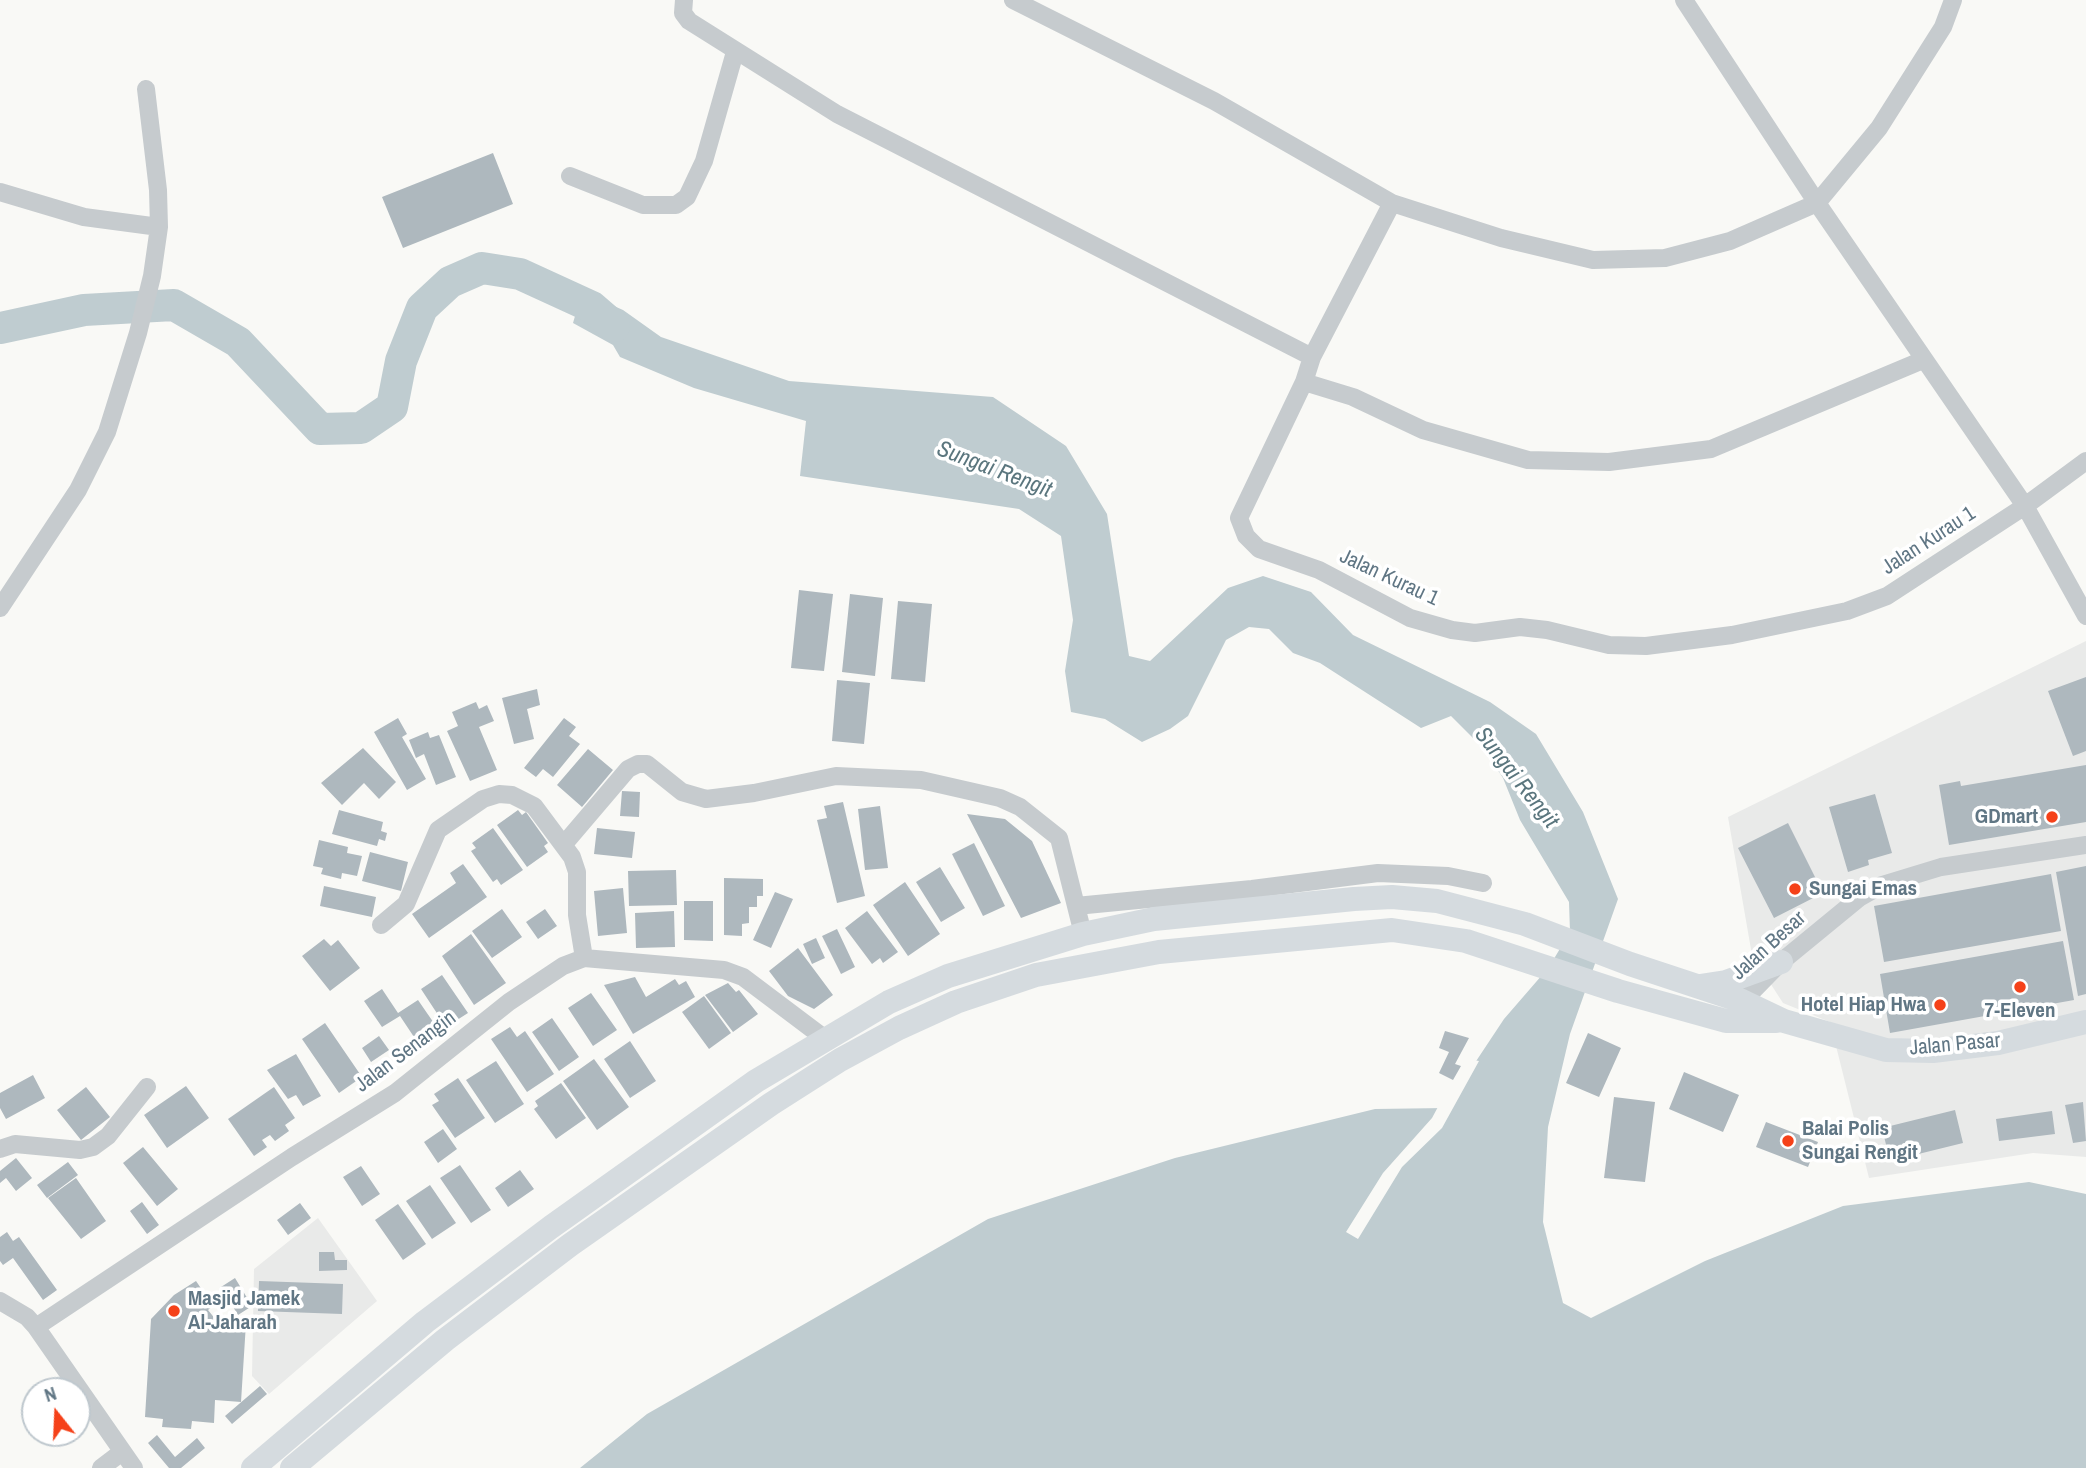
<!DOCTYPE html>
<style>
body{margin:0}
#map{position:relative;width:2086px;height:1468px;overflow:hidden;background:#f9f9f6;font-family:"Archivo Narrow",sans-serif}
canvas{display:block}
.north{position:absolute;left:21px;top:1377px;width:70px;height:70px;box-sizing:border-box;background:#fff;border:2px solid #bfc8ce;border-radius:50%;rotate:342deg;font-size:19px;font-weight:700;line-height:28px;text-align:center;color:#607684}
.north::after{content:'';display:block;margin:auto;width:24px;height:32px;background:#f54119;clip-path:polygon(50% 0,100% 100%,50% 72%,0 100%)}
</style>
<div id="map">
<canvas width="2086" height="1468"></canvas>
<div class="north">N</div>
</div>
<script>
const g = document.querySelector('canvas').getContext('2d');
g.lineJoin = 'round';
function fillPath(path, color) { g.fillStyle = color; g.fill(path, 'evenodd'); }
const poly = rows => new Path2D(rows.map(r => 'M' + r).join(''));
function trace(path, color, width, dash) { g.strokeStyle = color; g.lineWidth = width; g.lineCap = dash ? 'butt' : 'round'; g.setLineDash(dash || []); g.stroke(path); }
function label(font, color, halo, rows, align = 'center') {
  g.font = font + ' "Archivo Narrow",sans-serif'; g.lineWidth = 7; g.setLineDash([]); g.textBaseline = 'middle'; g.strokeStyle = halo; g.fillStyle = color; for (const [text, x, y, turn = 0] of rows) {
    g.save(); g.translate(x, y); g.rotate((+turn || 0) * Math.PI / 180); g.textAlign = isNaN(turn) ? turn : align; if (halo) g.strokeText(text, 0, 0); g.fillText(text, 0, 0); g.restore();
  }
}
fillPath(poly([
 [2086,641,2086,1157,2033,1153,1869,1178,1830,1022,1783,1003,1752,955,1728,817],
 [318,1218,377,1301,269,1394,252,1376,254,1269]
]), '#e9eae9');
fillPath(poly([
 [582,292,623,310,661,337,789,381,993,397,1066,446,1107,514,1129,656,1150,661,1228,588,1263,576,1311,592,1353,635,1490,702,1536,734,1583,812,1618,899,1570,1034,1548,1127,1543,1222,1563,1303,1591,1318,1705,1261,1843,1206,2029,1182,2086,1194,2086,1468,580,1468,647,1414,988,1219,1175,1158,1375,1109,1445,1108,1504,1019,1549,967,1570,932,1569,902,1520,820,1503,778,1483,748,1451,716,1421,728,1320,663,1293,653,1269,629,1249,627,1226,640,1188,716,1170,729,1142,742,1105,719,1071,712,1065,671,1073,620,1061,536,1019,509,800,476,806,421,694,388,620,357,613,345,573,323]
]), '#bfccd0');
fillPath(poly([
 [1473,1060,1479,1061,1442,1128,1402,1167,1358,1239,1346,1232,1383,1173,1432,1118,1439,1105,1443,1105]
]), '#f9f9f6');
trace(poly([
 [0,328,84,310,174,305,238,342,320,429,361,428,392,407,401,361,422,308,450,282,482,268,520,274,592,307,614,326]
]), '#bfccd0', 32);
fillPath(poly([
 [493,153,513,204,403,248,382,197],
 [799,590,833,594,824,671,791,668],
 [850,594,883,598,875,676,842,672],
 [898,601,932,604,925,682,891,679],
 [2086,677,2086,751,2073,756,2048,691],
 [837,680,870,683,864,744,832,741],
 [537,689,540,705,527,709,534,739,514,744,502,698],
 [476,702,479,709,487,705,494,721,479,727,497,770,470,781,447,731,458,726,452,712],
 [398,718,407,734,402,737,426,779,407,790,374,732],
 [564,718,576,727,569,736,580,744,553,777,543,769,536,777,524,768],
 [428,732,430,738,439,735,456,777,436,785,424,754,416,758,409,740],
 [363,748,396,782,379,799,364,783,342,805,321,783],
 [588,749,613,770,582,807,557,785],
 [2086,765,2086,822,1949,845,1939,785,1960,781,1961,786],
 [622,791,640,792,639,817,620,816],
 [1875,794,1892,853,1868,860,1869,865,1848,872,1829,807],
 [843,802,865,896,837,903,817,820,827,818,824,806],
 [880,806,888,868,865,870,858,809],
 [339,810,383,822,381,831,387,833,385,841,379,839,377,846,332,834],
 [518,810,522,815,526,812,548,843,544,846,548,852,527,867,497,825],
 [967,814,1005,819,1032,841,1061,903,1021,918],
 [1788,823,1823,893,1774,918,1738,848],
 [493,828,523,870,501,885,497,879,493,882,471,851,476,848,472,843],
 [597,828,635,832,632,858,594,854],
 [319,840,348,847,347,853,362,856,357,876,342,873,341,879,321,874,323,868,313,866],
 [974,843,1005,906,983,916,952,854],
 [370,852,408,862,401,891,362,881],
 [463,864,487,897,429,938,412,914,456,883,450,873],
 [2086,866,2086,994,2078,996,2056,872],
 [940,867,965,908,941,922,916,882],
 [676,870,677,905,629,906,628,871],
 [2051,874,2061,931,1884,962,1874,906],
 [724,878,763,879,763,896,757,896,757,907,749,907,749,923,742,924,742,936,724,935],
 [905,882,940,934,908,956,873,905],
 [324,886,376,897,372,917,320,906],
 [623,888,627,933,598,936,594,891],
 [775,892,793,899,771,948,753,940],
 [684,901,713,901,713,941,684,940],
 [502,909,522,937,492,958,472,931],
 [545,909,557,926,538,939,526,922],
 [674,911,675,947,636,948,635,913],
 [867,911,898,952,883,963,880,958,872,964,845,928],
 [837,929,855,967,841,974,822,936],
 [471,934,506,983,474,1005,442,956],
 [816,938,825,958,812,964,803,944],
 [324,939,331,946,338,940,360,968,330,991,302,956],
 [2063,941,2074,1000,1890,1033,1880,974],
 [798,948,833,995,814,1009,788,996,769,971],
 [442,975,468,1013,446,1027,421,989],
 [635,977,646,997,675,979,679,985,686,981,695,997,633,1034,604,985],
 [728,983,736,992,739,990,758,1014,733,1032,705,995],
 [382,989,398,1013,418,1000,438,1029,418,1043,400,1016,382,1027,364,1001],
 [591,993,617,1030,593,1046,568,1008],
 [704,996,731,1033,709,1049,682,1012],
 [552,1018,579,1057,559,1071,532,1032],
 [325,1023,362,1077,339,1093,302,1039],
 [510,1027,517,1037,525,1031,554,1074,527,1092,491,1039],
 [1445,1031,1469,1038,1455,1064,1461,1066,1453,1080,1439,1073,1449,1052,1439,1048],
 [1588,1033,1621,1048,1599,1097,1566,1083],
 [379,1036,389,1050,371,1062,362,1048],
 [630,1041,656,1081,630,1098,604,1059],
 [296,1054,321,1096,303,1106,296,1095,288,1099,267,1070],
 [594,1059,629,1107,597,1130,563,1081],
 [496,1061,524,1104,495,1123,466,1080],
 [1684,1072,1739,1095,1723,1132,1669,1109],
 [33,1075,45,1098,6,1119,0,1108,0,1093],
 [458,1078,485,1118,455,1138,432,1105,439,1101,434,1094],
 [561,1083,586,1118,556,1139,534,1109,538,1106,535,1101],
 [186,1086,209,1118,167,1148,144,1115],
 [86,1087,110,1117,81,1140,57,1110],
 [274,1087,295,1118,285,1125,289,1131,275,1141,270,1135,262,1140,267,1147,254,1156,228,1119],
 [1614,1097,1655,1102,1645,1182,1604,1178],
 [2083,1102,2086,1141,2073,1143,2065,1105],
 [1955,1110,1963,1143,1890,1161,1882,1128],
 [2052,1111,2055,1134,1999,1141,1996,1119],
 [1766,1122,1818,1142,1808,1167,1756,1147],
 [443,1129,457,1149,438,1163,424,1142],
 [143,1147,178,1189,157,1206,123,1163],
 [16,1158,32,1178,16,1191,6,1178,0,1183,0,1171],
 [68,1162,78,1175,47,1198,37,1185],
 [460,1165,491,1210,471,1223,440,1178],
 [361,1166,380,1194,362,1206,343,1177],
 [520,1170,534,1189,508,1207,495,1188],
 [76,1178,106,1221,81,1239,48,1198],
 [430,1185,456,1223,432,1239,406,1201],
 [142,1202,159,1225,147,1234,130,1211],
 [300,1203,311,1218,288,1235,277,1220],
 [398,1204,426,1244,403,1260,375,1220],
 [7,1232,13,1241,19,1237,57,1290,43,1300,13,1258,3,1265,0,1261,0,1237],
 [319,1252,334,1252,335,1260,347,1260,347,1270,319,1271],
 [235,1278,252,1306,238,1315,221,1287],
 [196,1281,213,1306,208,1310,216,1320,246,1323,241,1402,215,1400,214,1423,192,1421,191,1429,162,1427,163,1419,145,1417,151,1319,174,1295],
 [259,1281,343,1284,342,1314,258,1311],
 [260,1386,267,1394,232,1424,225,1416],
 [157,1435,175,1457,197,1438,205,1448,181,1468,169,1468,148,1443]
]), '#aeb8be');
trace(poly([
 [684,0,683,13,689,21,837,114,1312,357],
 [1013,0,1214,101,1392,203,1501,238,1593,260,1665,258,1730,241,1817,203,1879,128,1943,27,1953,0],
 [1684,0,1817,203,2025,506,2086,616],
 [570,176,643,205,676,205,687,197,704,161,735,52],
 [0,192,84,217,159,227],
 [1392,203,1312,357,1304,382,1239,518,1246,536,1259,549,1319,570,1410,618,1452,630,1475,633,1520,627,1547,630,1609,645,1646,646,1732,635,1847,611,1887,596,2025,506,2086,461],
 [1304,382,1353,397,1423,430,1528,460,1609,462,1711,449,1923,360],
 [0,608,78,490,107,432,138,333,152,276,159,227,158,190,146,89],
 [565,843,628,769,638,764,647,764,682,792,706,799,754,793,836,776,921,780,1000,798,1020,807,1059,838,1083,934],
 [1076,906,1252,889,1378,873,1448,876,1483,883],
 [381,925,406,904,438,830,483,799,499,794,512,795,534,806,572,857,577,872,577,915,584,958],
 [1737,1007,1781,962,1859,898,1882,885,1941,867,2086,845],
 [0,1149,15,1144,80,1150,93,1147,108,1136,147,1087],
 [0,1301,27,1317,36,1327,134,1468],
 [36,1327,292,1157,395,1093,509,1002,563,966,584,958,724,970,743,977,824,1038],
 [101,1468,122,1452]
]), '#c6cbce', 18);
trace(poly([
 [1700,986,1726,982,1781,962],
 [253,1468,425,1322,551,1227,756,1081,889,1002,948,976,1083,934,1154,919,1354,899,1392,897,1437,901,1525,924,1630,964,1742,1001,1784,1021,1886,1050,1933,1051,1998,1043,2086,1022],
 [292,1468,445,1340,570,1245,771,1104,840,1060,899,1028,956,1002,1036,975,1159,952,1392,930,1466,941,1618,991,1726,1021,1776,1021]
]), '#d5dbdf', 24);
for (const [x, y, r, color] of [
 [2052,817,7,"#f54119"],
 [1795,889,7,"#f54119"],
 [2020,987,7,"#f54119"],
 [1940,1005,7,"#f54119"],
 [1788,1141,7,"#f54119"],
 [174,1311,7,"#f54119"]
]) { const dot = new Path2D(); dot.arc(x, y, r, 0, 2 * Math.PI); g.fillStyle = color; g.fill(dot); trace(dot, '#fff', 2.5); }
label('21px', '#607684', '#fff', [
 ["Jalan Kurau 1",1929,541,-33],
 ["Jalan Kurau 1",1389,578,25],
 ["Jalan Besar",1769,946,-42],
 ["Jalan Pasar",1955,1045,-5],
 ["Jalan Senangin",406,1052,-37]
]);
label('bold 21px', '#607684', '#fff', [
 ["GDmart",2038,817,"right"],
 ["Sungai Emas",1809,889],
 ["Hotel Hiap Hwa",1926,1005,"right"],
 ["7-Eleven",2020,1011,"center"],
 ["Balai Polis",1802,1129],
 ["Sungai Rengit",1802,1153],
 ["Masjid Jamek",188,1299],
 ["Al-Jaharah",188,1323]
], 'left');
label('italic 23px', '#5b767e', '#fff', [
 ["Sungai Rengit",994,470,21],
 ["Sungai Rengit",1516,778,52]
]);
</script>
